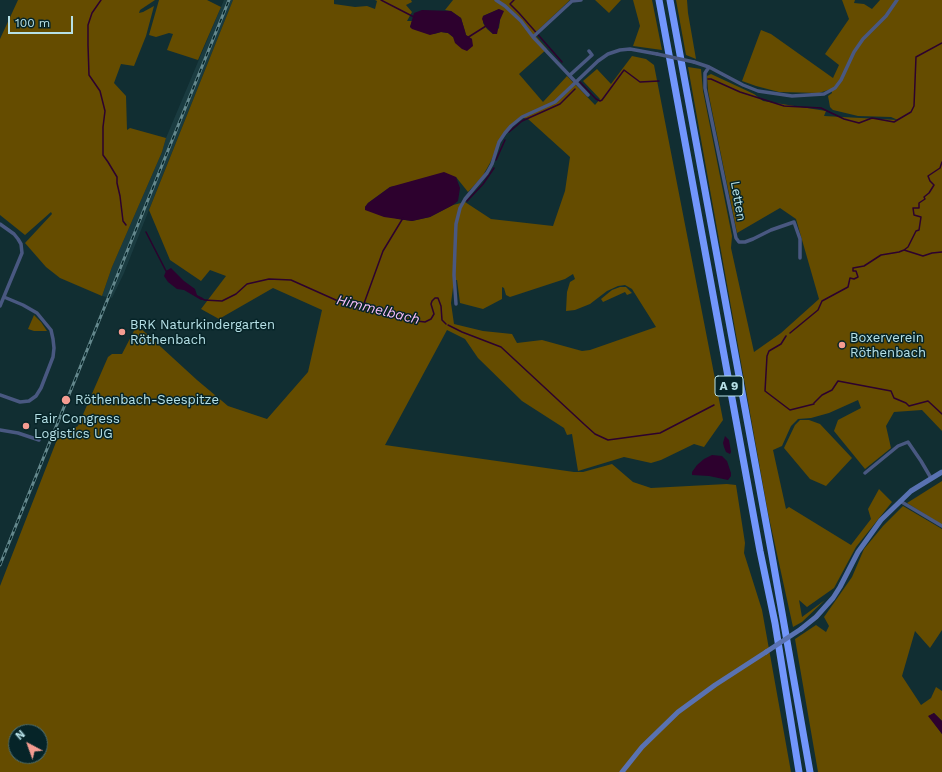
<!DOCTYPE html>
<meta charset="utf-8">
<style>
body{margin:0}
#map{position:relative;width:942px;height:772px;overflow:hidden;background:#112e32;font-family:"Work Sans",sans-serif}
canvas{display:block}
.north{position:absolute;left:8px;top:724px;width:40px;height:40px;box-sizing:border-box;background:#062428;border:1px solid #4c6f74;border-radius:50%;rotate:319deg;font-size:11px;font-weight:700;line-height:16px;text-align:center;color:#b6e0e6}
.north::after{content:'';display:block;margin:auto;width:14px;height:18px;background:#f59c91;clip-path:polygon(50% 0,100% 100%,50% 72%,0 100%)}
.scale{position:absolute;left:8px;top:16px;width:65px;height:18px;box-sizing:border-box;border:2px solid #b6e0e6;border-top:0;padding-left:5px;font-size:12px;line-height:14px;white-space:nowrap;color:#b6e0e6;-webkit-text-stroke:3px #062428;paint-order:stroke}
</style>
<div id="map">
<canvas width="942" height="772"></canvas>
<div class="north">N</div>
<div class="scale">100 m</div>
</div>
<script>
const g = document.querySelector('canvas').getContext('2d');
g.lineJoin = 'round';
function fillPath(path, color) { g.fillStyle = color; g.fill(path, 'evenodd'); }
const poly = rows => new Path2D(rows.map(r => 'M' + r).join(''));
function trace(path, color, width, dash) { g.strokeStyle = color; g.lineWidth = width; g.lineCap = dash ? 'butt' : 'round'; g.setLineDash(dash || []); g.stroke(path); }
function label(font, color, halo, rows, align = 'center') {
  g.font = font + ' "Work Sans",sans-serif'; g.lineWidth = 3; g.setLineDash([]); g.textBaseline = 'middle'; g.strokeStyle = halo; g.fillStyle = color; for (const [text, x, y, turn = 0] of rows) {
    g.save(); g.translate(x, y); g.rotate((+turn || 0) * Math.PI / 180); g.textAlign = isNaN(turn) ? turn : align; if (halo) g.strokeText(text, 0, 0); g.fillText(text, 0, 0); g.restore();
  }
}
fillPath(poly([
 [224,0,233,0,158,187,124,273,112,298,102,296,112,267,162,152,166,138]
]), '#1a3b40');
fillPath(poly([
 [18,0,155,0,140,10,139,13,143,12,154,6,146,36,134,66,121,64,114,83,126,96,127,130,130,128,166,138,162,152,112,267,102,296,60,278,46,267,25,243,52,214,51,212,25,235,0,215,0,39],
 [159,0,207,0,221,7,198,60,167,50,173,34,169,33,156,37,149,35],
 [233,0,334,0,334,4,355,7,367,6,375,9,377,1,375,0,411,0,412,2,406,5,412,12,407,21,412,21,410,27,434,34,441,32,448,33,453,37,472,39,466,35,461,18,451,11,445,10,453,0,570,0,534,34,547,49,519,74,543,102,567,76,595,105,600,99,583,81,597,69,611,84,632,56,646,59,654,65,723,420,704,447,694,444,661,460,651,463,624,457,578,471,572,434,567,435,564,428,522,401,478,358,465,339,447,330,385,445,574,472,583,472,612,464,633,482,651,488,727,484,736,485,745,543,744,553,762,610,791,772,0,772,0,586,58,437,78,426,108,357,112,354,122,354,137,325,197,380,228,406,267,419,308,372,322,310,273,288,219,319,201,309,226,276,210,270,201,281,170,260,149,210],
 [499,9,500,20,499,28,493,34,487,29,483,23,483,16],
 [520,117,528,119,570,157,565,191,553,226,491,219,465,202,453,205,430,217,412,221,398,219,365,207,368,203,390,187,456,177,468,192,482,177,490,163,503,134],
 [573,274,575,279,570,282,567,292,566,311,575,310,590,304,607,291,618,286,625,285,632,289,656,327,590,350,582,351,542,340,517,343,512,334,483,331,454,324,451,303,454,280,457,280,460,303,483,309,502,299,502,287,504,288,506,295,510,297,565,279],
 [16,732,40,732,40,756,16,756],
 [595,0,621,0,609,13],
 [633,0,652,0,662,50,633,46,640,26],
 [676,0,687,0,688,13,696,59,686,55],
 [842,0,855,0,854,3,864,4,872,9,880,0,942,0,942,431,922,410,894,412,886,426,891,448,865,469,834,431,838,420,861,408,858,400,829,413,811,418,798,419,791,426,782,446,773,450,786,509,789,507,851,545,871,519,868,509,879,489,892,502,856,547,834,588,807,607,799,600,802,617,825,600,802,622,793,627,768,513,688,67,701,69,703,91,732,236,731,248,754,352,781,333,819,299,796,219,780,208,737,233,708,91,707,76,711,74,754,94,763,101,826,111,824,116,898,120,891,117,858,116,833,110,830,107,828,96,832,93,831,89,819,93,779,92,756,86,742,81,761,30,771,34,833,78,839,65,825,54,849,19],
 [620,287,626,287,632,293,627,295,625,292,603,302,601,299,612,290],
 [34,315,41,322,47,331,34,331,28,329],
 [800,420,809,420,820,424,852,458,826,486,810,479,784,448,795,425],
 [942,481,942,525,907,503],
 [903,506,942,529,942,630,930,648,915,631,902,676,921,705,931,698,936,687,942,691,942,721,934,713,929,716,942,734,942,772,818,772,795,639,816,625,826,632,829,626,824,617,852,577,864,549,883,526]
]), '#654c00');
fillPath(poly([
 [499,9,504,11,500,20,497,34,493,34,485,26,482,19,483,16],
 [422,10,451,11,461,18,465,31,466,35,472,39,473,46,467,51,462,49,455,43,453,37,448,33,441,32,430,35,412,29,410,27,414,13],
 [444,172,456,177,460,188,458,201,453,205,430,217,412,221,384,217,365,210,365,207,368,203,390,187],
 [171,268,184,281,195,289,197,295,203,298,205,300,201,300,184,290,177,289,168,282,164,276,166,271],
 [725,436,729,440,731,452,730,454,726,452,724,447,723,443],
 [712,455,722,456,727,461,731,473,731,476,728,480,709,476,692,475,692,472,697,465,704,459],
 [934,713,942,721,942,734,928,716]
]), '#2d012e');
trace(poly([
 [381,0,414,17],
 [510,4,519,13,562,62],
 [510,4,514,0],
 [467,38,486,26],
 [88,45,89,75,100,91,105,111,103,127,103,155,108,162,117,177,117,183,120,196,123,221,126,225],
 [88,45,88,25,92,13,101,0],
 [708,79,711,79,740,92,784,106,821,108,844,119,859,123,872,118,894,122,911,112,914,106,916,57,942,43],
 [580,82,596,99,600,101,602,100,624,70,640,82,659,81],
 [509,132,522,121,560,104,575,89],
 [496,160,505,140],
 [467,201,483,184,494,168],
 [146,232,166,271],
 [904,250,908,247,916,231,919,230,921,217,914,215,913,208,919,208,919,203,925,199,924,197,929,193,934,185,930,181,928,176,940,168,942,162],
 [204,300,222,301,236,294,247,284,269,279,291,280,338,301,362,309,384,313,409,320,425,322,431,319,434,314,431,304,432,301,435,298,438,298,441,306,442,320,446,324],
 [362,309,383,251,403,218],
 [448,325,462,332,501,347,585,425,595,434,608,440,660,433,714,405],
 [790,333,818,310,822,301,848,287,850,278,854,279,858,277,856,271,853,271,853,268,864,266,881,255,899,252,904,250,923,256,932,253,942,252],
 [786,336,781,344,769,351,767,356,765,391,790,410,814,404],
 [814,403,822,395,832,390,838,381,891,391,894,398,906,403,909,406,928,401,942,414]
]), '#2d012e', 1.5);
trace(poly([
 [496,0,505,6,521,21,533,37,588,95],
 [533,37,572,1,581,0],
 [694,62,709,67,743,85,758,91,792,96,824,94,835,88,841,80,854,52,863,39,886,16,897,0],
 [709,67,705,73,705,88,736,238,739,242,745,242,753,239,771,230,794,222,800,239,800,258],
 [570,75,592,55,589,51],
 [0,224,14,234,18,239,21,244,22,253,0,306],
 [456,304,454,275,455,248,456,224,460,208,465,199,487,173,492,164,499,142,505,133,511,126,522,117,555,102,598,61,608,54,620,50,630,49,657,54],
 [0,395,20,402,29,401,36,396,41,388,53,357,54,348,53,339,51,330,37,313,23,305,4,297],
 [0,430,18,433,39,440],
 [865,473,898,446,908,442,921,461,931,478],
 [900,501,942,526]
]), '#495881', 3.5);
trace(poly([
 [801,629,816,617,833,598,840,587,858,552,881,520,911,491,942,472],
 [622,772,642,747,678,712,715,685,766,652]
]), '#5972b2', 5);
trace(poly([
 [659,0,760,551,775,623,799,772],
 [670,0,771,550,810,772]
]), '#7296fb', 7);
const rail = poly([
 [0,565,229,0]
]);
trace(rail, '#64888d', 3);
trace(rail, '#062428', 1.5, [4.5]);
trace(poly([
 [657,54,694,62]
]), '#495881', 3.5);
trace(poly([
 [766,652,801,629]
]), '#5972b2', 5);
for (const [x, y, r, color] of [
 [122,332,4,"#f59c91"],
 [842,345,4,"#f59c91"],
 [66,400,5,"#f59c91"],
 [26,426,4,"#f59c91"]
]) { const dot = new Path2D(); dot.arc(x, y, r, 0, 2 * Math.PI); g.fillStyle = color; g.fill(dot); trace(dot, '#062428', 1.5); }
for (const [x, y, w] of [
 [729,386,28]
]) { const box = new Path2D(); box.roundRect(x - w / 2, y - 10, w, 20, 3); g.fillStyle = '#062428'; g.fill(box); trace(box, '#b6e0e6', 1); }
label('bold 12px', '#b6e0e6', null, [
 ["A 9",729,386]
]);
label('13px', '#b6e0e6', '#062428', [
 ["Letten",738,201,80]
]);
label('13px', '#b6e0e6', '#062428', [
 ["BRK Naturkindergarten",130,325],
 ["Röthenbach",130,340],
 ["Boxerverein",850,338],
 ["Röthenbach",850,353],
 ["Röthenbach-Seespitze",75,400],
 ["Fair Congress",34,419],
 ["Logistics UG",34,434]
], 'left');
label('italic 14px', '#f8bdf6', '#062428', [
 ["Himmelbach",378,310,14]
]);
</script>
